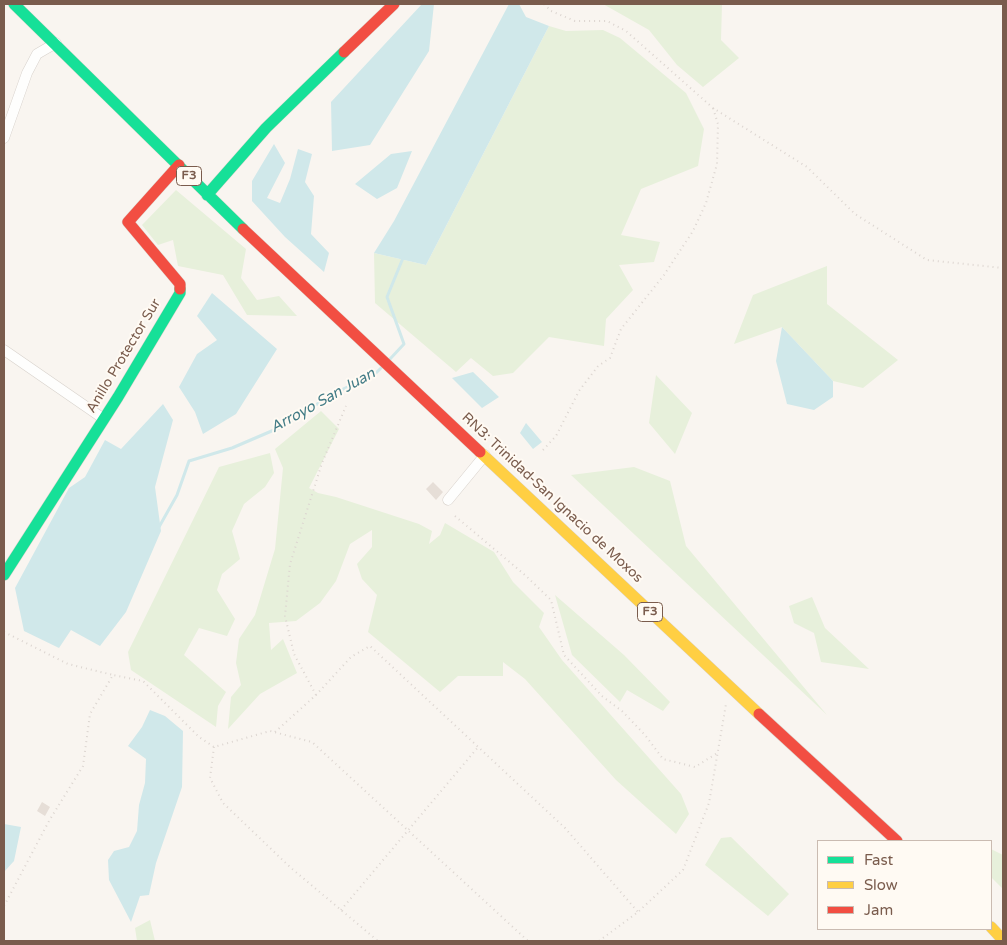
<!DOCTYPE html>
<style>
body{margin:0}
#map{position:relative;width:1007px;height:945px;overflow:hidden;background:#f9f5f0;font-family:"Varela Round",sans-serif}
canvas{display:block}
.frame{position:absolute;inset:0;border:5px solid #7a5c4d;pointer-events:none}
.legend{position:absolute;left:817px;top:840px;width:175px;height:90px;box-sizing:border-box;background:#fffaf3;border:1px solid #cabbb1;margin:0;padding:6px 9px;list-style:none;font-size:15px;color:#7a5c4d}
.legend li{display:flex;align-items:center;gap:10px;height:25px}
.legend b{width:25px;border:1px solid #cabbb1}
</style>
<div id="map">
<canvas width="1007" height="945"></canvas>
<div class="frame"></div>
<ul class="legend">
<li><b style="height:6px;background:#16e098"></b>Fast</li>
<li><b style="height:6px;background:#ffcf43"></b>Slow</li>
<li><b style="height:6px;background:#f24e42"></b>Jam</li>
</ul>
</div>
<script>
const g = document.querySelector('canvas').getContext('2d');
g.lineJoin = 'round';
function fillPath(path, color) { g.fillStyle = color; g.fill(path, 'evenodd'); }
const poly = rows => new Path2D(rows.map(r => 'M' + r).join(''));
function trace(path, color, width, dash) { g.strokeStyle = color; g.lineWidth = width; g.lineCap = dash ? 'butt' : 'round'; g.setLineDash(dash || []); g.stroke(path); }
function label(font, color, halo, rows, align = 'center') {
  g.font = font + ' "Varela Round",sans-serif'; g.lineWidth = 4; g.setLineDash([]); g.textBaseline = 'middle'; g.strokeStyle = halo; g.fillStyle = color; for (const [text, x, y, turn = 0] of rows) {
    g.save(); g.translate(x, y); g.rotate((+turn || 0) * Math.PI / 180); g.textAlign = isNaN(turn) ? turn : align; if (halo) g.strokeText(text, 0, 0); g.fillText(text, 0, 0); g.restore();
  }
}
fillPath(poly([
 [603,4,722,4,721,40,739,58,703,87,677,65,649,30],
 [549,26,566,31,603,30,620,38,686,93,704,129,698,166,641,189,621,235,660,242,654,262,619,265,633,290,606,319,604,346,549,337,513,373,493,376,471,358,456,372,375,303,374,253,426,265],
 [176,190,246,249,241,278,257,300,279,296,297,316,247,315,223,275,178,266,173,240,158,245,142,225],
 [827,266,827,304,898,360,863,388,833,381,782,327,734,344,753,295],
 [656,375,692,413,675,454,649,423],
 [321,411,339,429,309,488,318,493,336,497,419,524,432,531,429,544,440,535,445,523,494,552,513,582,544,613,539,627,562,660,681,794,689,814,676,834,616,780,525,679,503,662,503,676,458,676,440,692,368,632,377,595,362,579,357,564,372,547,372,530,350,544,336,581,320,603,296,621,269,623,271,650,283,639,297,673,260,694,228,729,231,697,241,685,236,663,239,639,255,615,275,549,283,468,275,449],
 [270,453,274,473,265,487,244,504,232,531,240,559,222,574,217,590,235,619,227,636,199,628,184,655,226,692,218,706,216,727,131,670,128,652,219,467],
 [634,467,670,481,686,546,827,715,571,475],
 [555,595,624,655,670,702,663,711,627,690,620,702,572,655],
 [812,597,825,628,869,669,821,662,814,633,794,623,789,606],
 [731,837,789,894,768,916,705,865,721,838],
 [991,849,1003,855,1003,889,991,877],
 [150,920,155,941,137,941,135,928]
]), '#e7f0db');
fillPath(poly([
 [422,4,434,4,429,51,370,145,332,151,331,102],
 [509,4,519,4,526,17,549,26,426,265,374,253,394,221],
 [274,144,285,163,267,198,280,203,290,179,298,149,312,154,305,182,314,196,311,234,329,253,324,272,285,237,252,201,252,181],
 [412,151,397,188,377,199,355,184,391,154],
 [212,293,277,349,236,414,203,434,195,412,179,387,197,354,217,340,197,316],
 [782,327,833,381,833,397,814,410,787,404,776,361],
 [473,372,499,397,482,408,452,378],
 [163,404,173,420,155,487,161,531,126,612,100,646,71,630,59,648,24,631,15,588,69,488,85,477,105,440,121,449],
 [526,423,542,442,533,449,520,433],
 [150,710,165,716,183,731,182,787,156,863,149,895,140,896,131,922,109,880,108,860,114,851,129,847,137,831,139,805,145,783,146,759,128,746,142,727],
 [4,824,21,827,14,861,4,872]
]), '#d0e8ea');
trace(poly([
 [390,359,404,344,387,297,403,258],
 [159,527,177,495,189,461,232,448,281,427,333,394,376,373,382,367]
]), '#d0e8ea', 3);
fillPath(poly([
 [433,482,443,492,436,500,426,489],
 [42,802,50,807,45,816,37,811]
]), '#e6ded7');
const street = poly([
 [4,138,27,73,37,54,56,43],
 [4,350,104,419],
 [448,500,485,455]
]);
const fast = poly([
 [14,4,243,229],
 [207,195,266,128,344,52],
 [4,575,118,397,180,293,180,289]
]);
const slow = poly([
 [480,452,759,714],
 [991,927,1003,940]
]);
const jam = poly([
 [344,52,394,4],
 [179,165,128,222,180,284,180,289],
 [243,229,480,452],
 [759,714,897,841]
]);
trace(street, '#d7d1cb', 11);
trace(fast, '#d9d2cb', 12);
trace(slow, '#d9d2cb', 12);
trace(jam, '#d9d2cb', 12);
trace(poly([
 [544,4,551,11,575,21,607,21,626,31,713,108,807,167,855,214,927,260,1003,268],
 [543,450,556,436,579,391,598,366,610,358,621,329,664,275,693,231,706,203,717,164,718,124,713,108],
 [455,516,525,575,551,600,564,655,602,696,622,711,645,735,663,759,695,767,719,752],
 [4,632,68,664,113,675],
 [316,695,294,654,285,616,290,564,322,463,346,406],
 [275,732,316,695,351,657,370,646,565,828,638,912],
 [214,747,210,778,223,803,291,868,378,941],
 [4,906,49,821,83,766,90,714,113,675,143,681,199,737,214,747,270,731,312,742,528,941],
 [341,910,479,746],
 [599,941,638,912,683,870,709,803,726,704]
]), '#dcd5d0', 2, [1, 4]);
trace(street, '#fefefd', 10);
trace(fast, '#16e098', 11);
trace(slow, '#ffcf43', 11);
trace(jam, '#f24e42', 11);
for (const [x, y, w] of [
 [189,176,25],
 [650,612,25]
]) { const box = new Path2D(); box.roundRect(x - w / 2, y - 9.5, w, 19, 4); g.fillStyle = '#fffaf3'; g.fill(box); trace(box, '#7a5c4d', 1); }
label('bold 12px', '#7a5c4d', null, [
 ["F3",189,176],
 ["F3",650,612]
]);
label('14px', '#7a5c4d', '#fffaf3', [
 ["Anillo Protector Sur",124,356,-59],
 ["RN3: Trinidad-San Ignacio de Moxos",552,498,43]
]);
label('italic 15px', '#437c86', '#fffaf3', [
 ["Arroyo San Juan",323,401,-29]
]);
</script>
